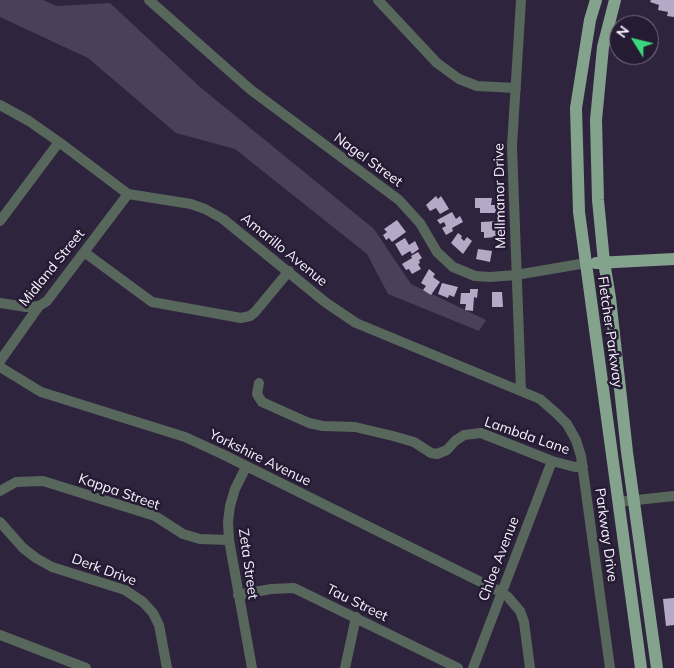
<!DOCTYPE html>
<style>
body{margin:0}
#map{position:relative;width:674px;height:668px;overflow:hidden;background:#2f243d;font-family:Mulish,sans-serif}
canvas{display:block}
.north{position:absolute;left:609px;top:15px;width:50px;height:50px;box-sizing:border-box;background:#251b32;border:1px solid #797184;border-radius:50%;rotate:306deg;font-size:14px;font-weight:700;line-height:20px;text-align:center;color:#f7f2ff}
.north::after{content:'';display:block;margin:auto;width:18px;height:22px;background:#3bd77e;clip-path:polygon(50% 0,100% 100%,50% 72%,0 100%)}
</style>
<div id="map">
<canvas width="674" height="668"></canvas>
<div class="north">N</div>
</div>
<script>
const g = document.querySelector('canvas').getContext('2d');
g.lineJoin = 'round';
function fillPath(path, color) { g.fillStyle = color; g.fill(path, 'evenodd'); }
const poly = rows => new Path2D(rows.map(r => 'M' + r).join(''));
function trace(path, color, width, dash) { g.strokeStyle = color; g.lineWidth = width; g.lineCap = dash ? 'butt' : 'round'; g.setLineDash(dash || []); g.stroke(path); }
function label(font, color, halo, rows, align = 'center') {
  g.font = font + ' Mulish,sans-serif'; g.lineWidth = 5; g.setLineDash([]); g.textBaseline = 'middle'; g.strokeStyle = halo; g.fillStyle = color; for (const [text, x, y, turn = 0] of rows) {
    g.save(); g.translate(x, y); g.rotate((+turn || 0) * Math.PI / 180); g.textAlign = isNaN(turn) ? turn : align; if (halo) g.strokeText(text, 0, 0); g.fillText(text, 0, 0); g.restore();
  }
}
fillPath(poly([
 [0,0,43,0,57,6,110,3,200,87,374,229,411,284,486,320,479,331,388,294,367,254,235,149,176,133,88,58,0,17]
]), '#4b405a');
fillPath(poly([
 [651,0,674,0,674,17,667,16,668,12,658,10,659,5,650,2],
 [436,196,438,199,441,196,449,209,440,214,436,208,430,211,426,205],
 [475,198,492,198,491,205,497,205,497,213,480,213,480,208,475,208],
 [452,212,456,219,460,216,463,222,452,228,453,231,446,235,442,228,446,226,444,222,440,224,437,220],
 [397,220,406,232,392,242,389,238,386,240,383,235,387,232,384,229],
 [498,221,496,237,484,238,484,232,481,232,481,222],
 [458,233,462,236,461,238,464,241,467,237,472,241,463,254,451,243],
 [405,238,409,245,415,241,419,249,412,254,410,251,402,256,395,244],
 [478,249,492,251,490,262,476,259],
 [418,252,422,258,419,260,420,263,418,264,421,269,412,274,409,269,406,270,402,264,412,258,411,256],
 [429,269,435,274,433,277,440,282,431,295,423,290,426,286,421,283],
 [442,283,458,287,454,297,449,295,448,298,438,294],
 [470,289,478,289,477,298,474,297,473,311,465,310,466,304,460,304,461,293,470,293],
 [492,292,502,292,503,307,492,307],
 [674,598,674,625,666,626,663,599]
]), '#b6a9c8');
trace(poly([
 [149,0,251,90,399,200,420,223,437,252,453,267,475,276,490,277,516,275,586,263],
 [378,0,437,63,459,79,477,86,516,88],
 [0,105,29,121,59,142,128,194,191,204,205,209,223,219,325,302,356,323,540,399,556,413,567,424,576,440,581,456,610,668],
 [0,221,59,142],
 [84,252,152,302,241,318,250,316,255,312,289,271],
 [0,303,26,307,39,306],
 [0,361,39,306,47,301,128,194],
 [0,367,41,392,185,437,222,454,501,592,508,597,520,611,524,622,530,668],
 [259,383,257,394,262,402,309,423,323,426,355,427,393,436,414,442,431,453,437,454,447,450,455,441,464,435,481,433,552,461,575,467,583,467],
 [521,391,512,146,521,0],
 [246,467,235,489,230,506,228,522,229,540,252,668],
 [0,491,16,482,43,481,155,516,183,534,200,539,229,540],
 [618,502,674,496],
 [0,522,23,548,36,558,52,567,125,590,143,602,153,613,159,625,167,668],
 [238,595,271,589,294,588,458,668],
 [0,635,86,668],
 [345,668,356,617],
 [473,668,552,461]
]), '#57675c', 10);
trace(poly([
 [596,0,590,20,576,108,579,212,641,668],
 [615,0,603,47,596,120,598,200,604,262,610,298,627,452,657,668],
 [596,263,674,259]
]), '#83a38c', 12);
label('14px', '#f7f2ff', '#251b32', [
 ["Nagel Street",368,160,36],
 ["Mellmanor Drive",500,196,-91],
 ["Amarillo Avenue",284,250,39],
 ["Midland Street",52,268,-51],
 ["Fletcher Parkway",610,332,82],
 ["Lambda Lane",527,436,19],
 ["Yorkshire Avenue",260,458,26],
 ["Kappa Street",119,492,19],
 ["Parkway Drive",606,535,82],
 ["Chloe Avenue",499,559,-69],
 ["Zeta Street",248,564,82],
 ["Derk Drive",104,570,20],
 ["Tau Street",357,603,26]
]);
</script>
